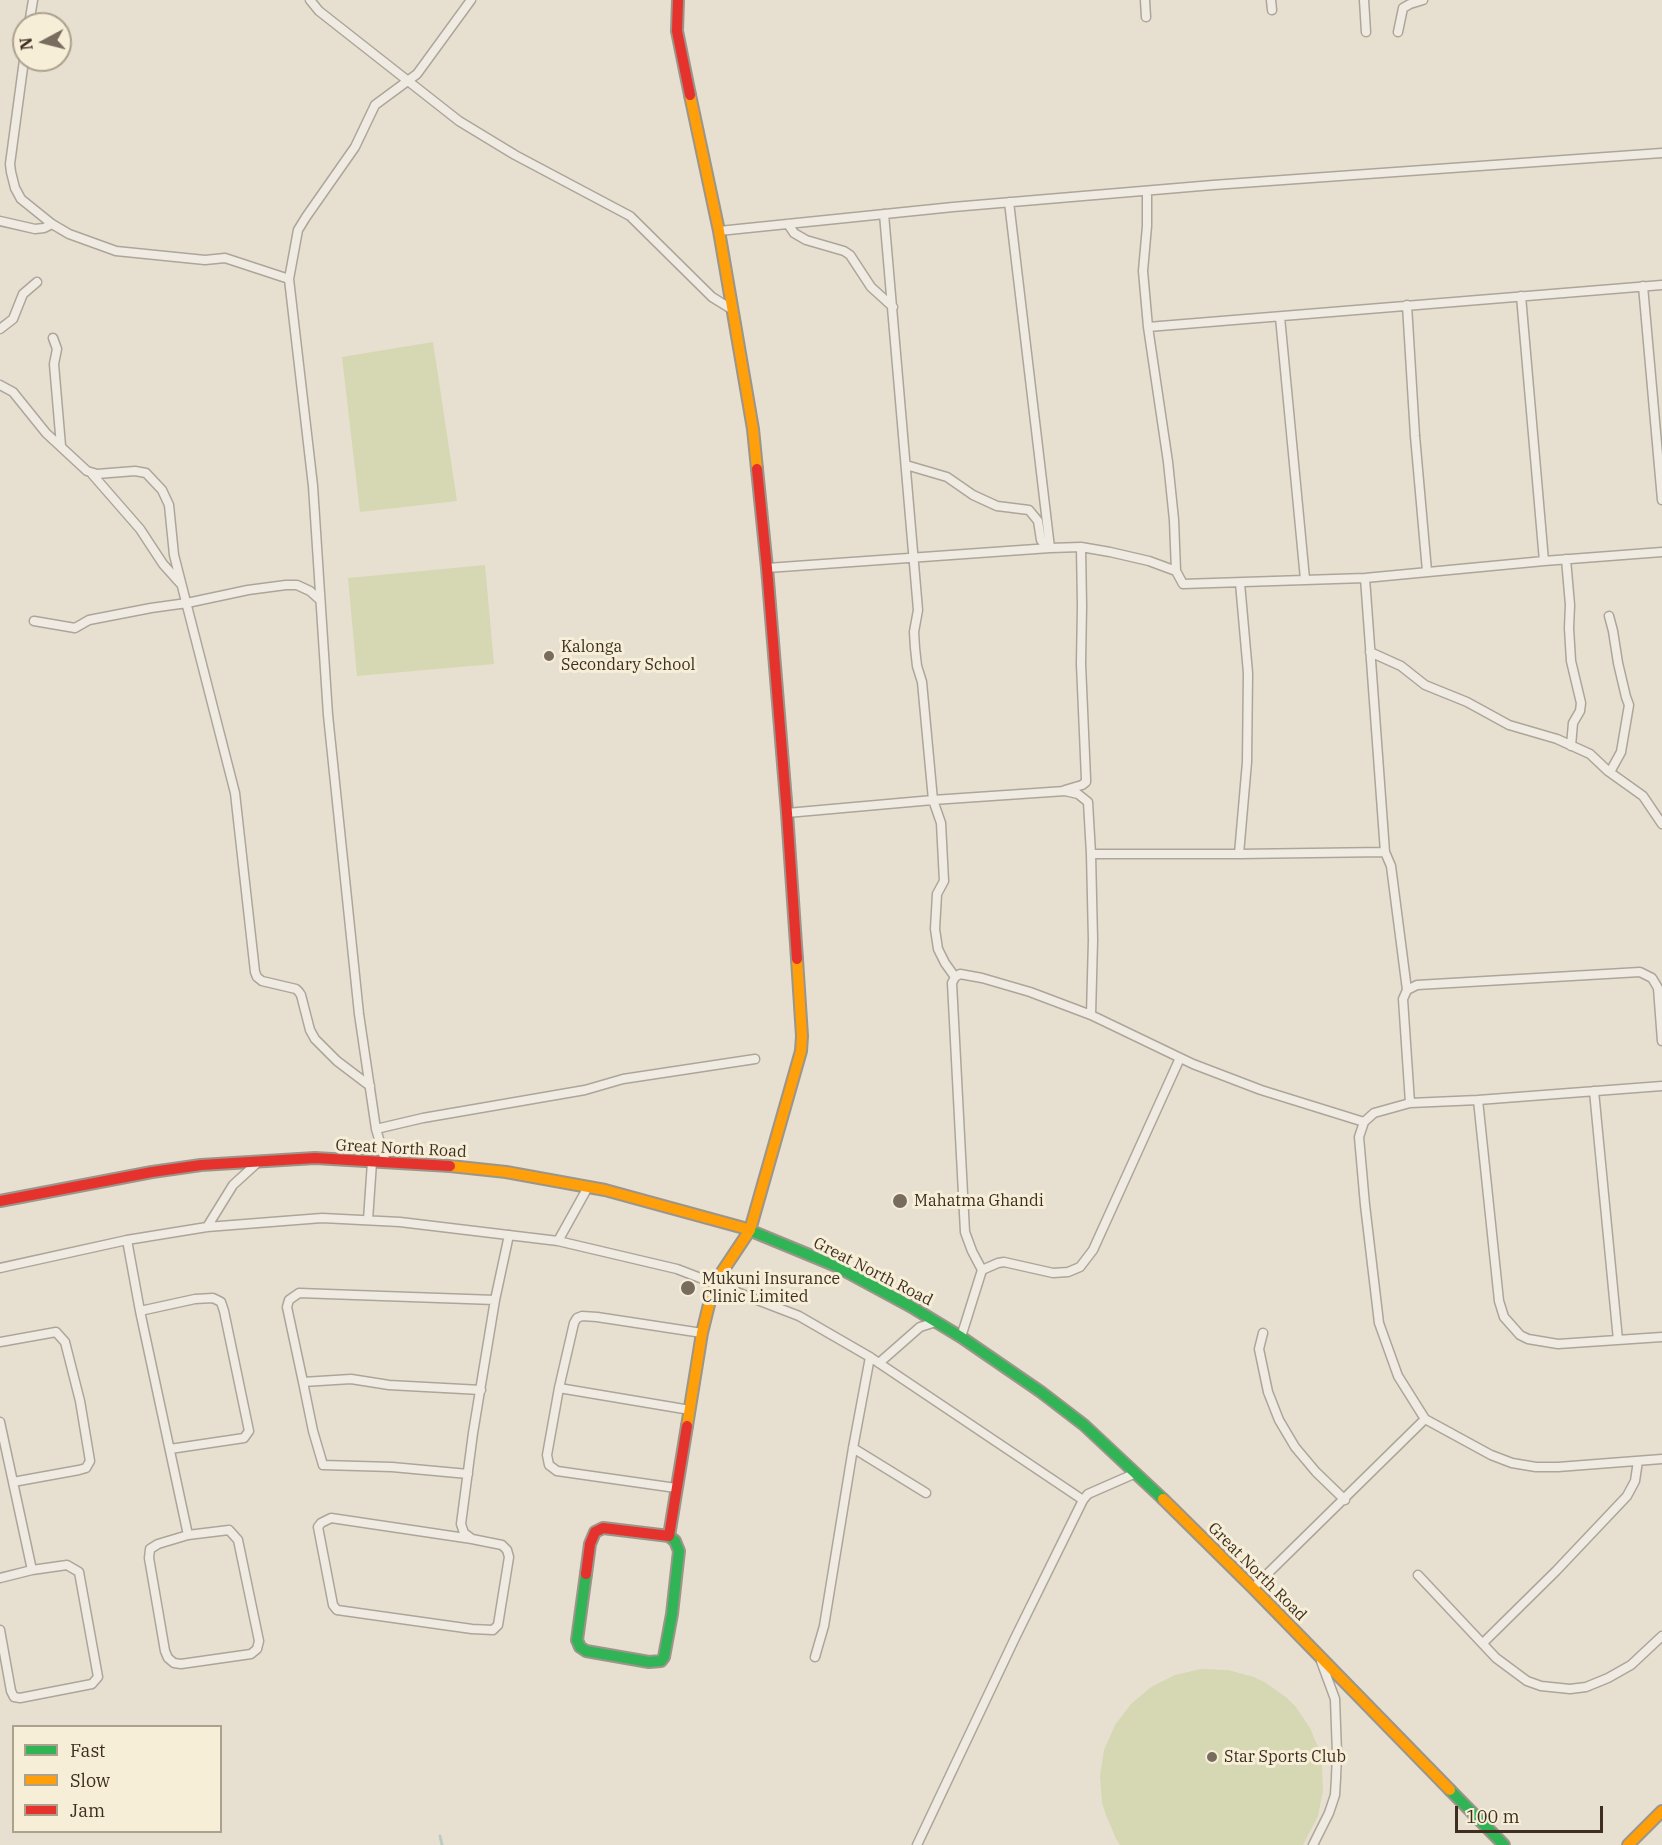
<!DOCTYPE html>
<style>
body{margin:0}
#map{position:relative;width:1662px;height:1845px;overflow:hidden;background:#e7e0d1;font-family:"IBM Plex Serif",serif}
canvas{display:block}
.legend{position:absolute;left:12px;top:1725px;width:210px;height:108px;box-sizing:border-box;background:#f7eed8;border:2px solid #ada18e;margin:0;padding:8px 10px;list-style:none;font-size:18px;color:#3d2e20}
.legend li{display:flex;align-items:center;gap:12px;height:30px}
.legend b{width:30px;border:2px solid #ada18e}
.north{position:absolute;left:12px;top:12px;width:60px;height:60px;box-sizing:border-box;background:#f7eed8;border:2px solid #ada18e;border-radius:50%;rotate:263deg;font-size:16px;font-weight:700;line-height:24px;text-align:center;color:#3d2e20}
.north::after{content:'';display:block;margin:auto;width:21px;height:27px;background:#786c5e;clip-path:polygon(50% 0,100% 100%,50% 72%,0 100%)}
.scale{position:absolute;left:1455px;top:1806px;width:148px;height:27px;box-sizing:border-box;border:3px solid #3d2e20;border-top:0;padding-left:8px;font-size:18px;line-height:21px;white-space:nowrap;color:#3d2e20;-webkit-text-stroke:4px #f7eed8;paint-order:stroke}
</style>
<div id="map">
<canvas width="1662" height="1845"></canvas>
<ul class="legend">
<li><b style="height:8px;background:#30b455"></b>Fast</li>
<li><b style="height:8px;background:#ff9f0a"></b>Slow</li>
<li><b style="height:8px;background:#e5322d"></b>Jam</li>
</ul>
<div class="north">N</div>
<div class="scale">100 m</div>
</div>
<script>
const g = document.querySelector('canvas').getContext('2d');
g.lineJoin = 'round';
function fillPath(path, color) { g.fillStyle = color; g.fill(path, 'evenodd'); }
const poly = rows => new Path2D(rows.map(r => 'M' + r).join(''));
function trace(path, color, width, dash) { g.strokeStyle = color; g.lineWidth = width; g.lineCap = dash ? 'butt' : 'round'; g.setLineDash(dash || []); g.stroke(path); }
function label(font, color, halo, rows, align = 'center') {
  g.font = font + ' "IBM Plex Serif",serif'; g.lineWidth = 6; g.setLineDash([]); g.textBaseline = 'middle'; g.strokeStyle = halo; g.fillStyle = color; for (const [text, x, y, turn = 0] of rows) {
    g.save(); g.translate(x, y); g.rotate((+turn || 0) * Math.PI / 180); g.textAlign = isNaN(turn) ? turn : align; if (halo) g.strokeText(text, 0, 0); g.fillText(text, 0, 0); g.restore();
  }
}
fillPath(poly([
 [433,342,457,501,360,512,342,357],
 [485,565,494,664,357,676,348,578],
 [1201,1669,1228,1670,1254,1677,1266,1683,1287,1698,1296,1707,1310,1728,1320,1752,1322,1765,1323,1791,1318,1816,1303,1845,1120,1845,1116,1839,1106,1815,1102,1803,1100,1776,1104,1750,1115,1725,1131,1704,1151,1687,1175,1675]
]), '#d6d7b3');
trace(poly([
 [440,1836,442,1845]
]), '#bcccc2', 3);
const street = poly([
 [310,0,319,11,459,121,515,155,630,216,712,297,733,310],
 [1145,0,1146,17],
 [1271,0,1272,10],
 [1364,0,1366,32],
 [29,24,33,0],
 [1398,32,1403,8,1410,4,1423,0],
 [24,60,10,164,11,172,15,188,21,199,52,224,69,234,116,251,205,260,225,258,289,279,313,486,328,715,359,1014,376,1129,386,1162],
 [1147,191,1147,226,1143,271,1148,327,1168,462,1174,520,1176,571,1183,584,1365,578,1544,561,1662,552],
 [884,214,918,610,914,632,915,648,917,666,922,682,933,800,941,823,944,881,937,894,935,929,938,949,945,963,955,977],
 [0,221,35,229,44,228,52,224],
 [788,224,794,233,806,240,844,251,850,255,871,287,893,307],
 [719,231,953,207,1213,185,1662,153],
 [289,279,298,230,306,217,355,147,375,105,417,74,471,0],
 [1643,286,1662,500],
 [1521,296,1544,561],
 [1407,305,1415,436,1427,571],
 [1280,317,1305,579],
 [1148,327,1662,285],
 [0,329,13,319,23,294,37,282],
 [53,338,57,349,54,364,61,446],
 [0,385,13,392,46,433,87,471,97,474,135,471,146,473,162,490,169,505,174,555,235,793,255,972,257,977,262,981,296,989,299,992,301,995,310,1030,315,1039,337,1061,370,1086],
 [906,465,947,477,973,495,997,506,1029,510,1038,521,1041,540,1045,545,1050,548,1081,547,1110,552,1149,561,1176,571],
 [92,474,140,529,163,564,180,583],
 [1566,559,1570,605,1569,628,1571,661,1581,703,1580,711,1573,723,1571,746],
 [767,568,1050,548,1009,202],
 [1365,578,1385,852,1391,866,1407,990],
 [1609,616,1613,631,1618,663,1626,697,1629,705,1621,752,1610,772],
 [34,621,75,628,89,620,151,608,187,603,248,590,286,585,297,585,310,591,320,600],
 [1370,652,1401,666,1425,685,1467,702,1509,725,1557,739,1590,754,1608,771,1643,796,1662,824],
 [1065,790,1082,785,1086,782,1086,779,1081,664,1082,606,1081,547],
 [787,813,933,800,1065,791,1078,794,1088,802,1091,854],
 [1239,854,1247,762,1248,673,1240,583],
 [1091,1015,1093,940,1091,854,1239,854,1385,852],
 [1662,1086,1478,1100,1410,1103,1374,1113,1364,1122,1359,1137,1365,1205,1379,1323,1398,1376,1425,1419,1491,1455,1512,1463,1536,1467,1558,1467,1662,1459],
 [1594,1091,1618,1340],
 [1478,1100,1499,1301,1504,1317,1520,1335,1528,1339,1558,1344,1662,1337],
 [1410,1103,1403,999,1407,990,1417,985,1640,972,1652,978,1658,988,1662,1041],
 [376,1129,423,1118,585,1090,623,1079,755,1059],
 [368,1220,372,1162],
 [207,1227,233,1185,256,1164],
 [127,1240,140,1311,188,1535],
 [558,1241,588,1187],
 [0,1268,127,1240,207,1227,322,1218,400,1222,558,1241,677,1269,799,1316,870,1357,1083,1500,1088,1494,1136,1473],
 [982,1270,998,1263,1004,1262,1053,1273,1068,1272,1080,1267,1093,1250,1180,1058],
 [140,1311,195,1299,213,1298,221,1302,224,1311,249,1431,244,1438,170,1449],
 [1263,1333,1259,1349,1268,1392,1279,1420,1295,1447,1316,1472,1345,1500],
 [961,1337,982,1270,972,1251,965,1232,952,983,955,977,960,974,982,978,1030,992,1091,1015,1193,1064,1261,1090,1364,1122],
 [0,1342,56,1332,65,1342,80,1401,90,1461,86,1468,79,1470,13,1482],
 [879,1363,920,1327,936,1322],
 [303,1382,313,1431,323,1465,392,1467,468,1474],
 [559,1388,690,1410],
 [481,1390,389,1385,351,1379,303,1382,287,1307,289,1300,299,1293,495,1300],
 [0,1422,32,1570],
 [853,1448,926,1493],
 [676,1488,557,1471,549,1465,547,1455,559,1388,574,1323,577,1318,582,1316,597,1317,702,1333],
 [229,1530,238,1540,259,1641,257,1649,251,1654,181,1664,174,1663,168,1658,165,1651,149,1558,150,1549,158,1544,188,1535,229,1530],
 [472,1539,331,1518,321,1523,318,1527,333,1605,337,1610,472,1629,493,1630,498,1625,509,1557,507,1550,502,1545,472,1539,464,1533,461,1524,473,1433,495,1300,509,1235],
 [1418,1575,1496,1658,1527,1681,1541,1686,1570,1689,1586,1687,1608,1678,1631,1665,1662,1636],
 [0,1578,32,1570,67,1565,79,1572,98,1677,92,1684,20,1698,14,1697,11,1691,0,1630],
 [1253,1588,1425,1419],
 [1483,1643,1556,1571,1627,1496,1635,1481,1638,1461],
 [815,1657,824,1626,853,1448,870,1357],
 [917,1845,1015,1638,1083,1500],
 [1313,1845,1329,1813,1335,1795,1336,1778,1337,1754,1335,1699,1321,1661]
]);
const fast = poly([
 [744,1228,836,1266,910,1306,961,1337,1041,1392,1084,1425,1163,1499],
 [586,1574,577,1640,580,1647,586,1651,649,1662,661,1661,664,1657,672,1614,679,1551,675,1541,669,1536],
 [1450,1790,1504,1845]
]);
const slow = poly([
 [690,95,719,231,753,429,757,469],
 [450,1166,506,1172,605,1190,744,1228],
 [687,1426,702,1333,714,1284,750,1230,801,1051,802,1036,797,959],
 [1163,1499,1253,1588,1450,1790],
 [1628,1845,1662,1811]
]);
const jam = poly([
 [678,0,677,31,690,95],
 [757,469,767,568,787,813,797,959],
 [0,1201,152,1172,201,1165,315,1158,450,1166],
 [586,1574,590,1544,595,1532,603,1528,669,1536,687,1426]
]);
trace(street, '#ada599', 11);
trace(fast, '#9c958a', 14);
trace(slow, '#9c958a', 14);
trace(jam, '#9c958a', 14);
trace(street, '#efebe3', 8);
trace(fast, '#30b455', 10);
trace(slow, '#ff9f0a', 10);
trace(jam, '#e5322d', 10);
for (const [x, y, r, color] of [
 [549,656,6,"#786c5e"],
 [900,1201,8,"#786c5e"],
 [688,1288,8,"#786c5e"],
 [1212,1757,6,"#786c5e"]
]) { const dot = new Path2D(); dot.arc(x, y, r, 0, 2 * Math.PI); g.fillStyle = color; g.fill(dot); trace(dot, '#f7eed8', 2); }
label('16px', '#3d2e20', '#f7eed8', [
 ["Kalonga",561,647],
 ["Secondary School",561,665],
 ["Mahatma Ghandi",914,1201],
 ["Mukuni Insurance",702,1279],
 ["Clinic Limited",702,1297],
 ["Star Sports Club",1224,1757]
], 'left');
label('16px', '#3d2e20', '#f7eed8', [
 ["Great North Road",401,1149,3],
 ["Great North Road",873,1272,27],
 ["Great North Road",1257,1572,45]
]);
</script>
